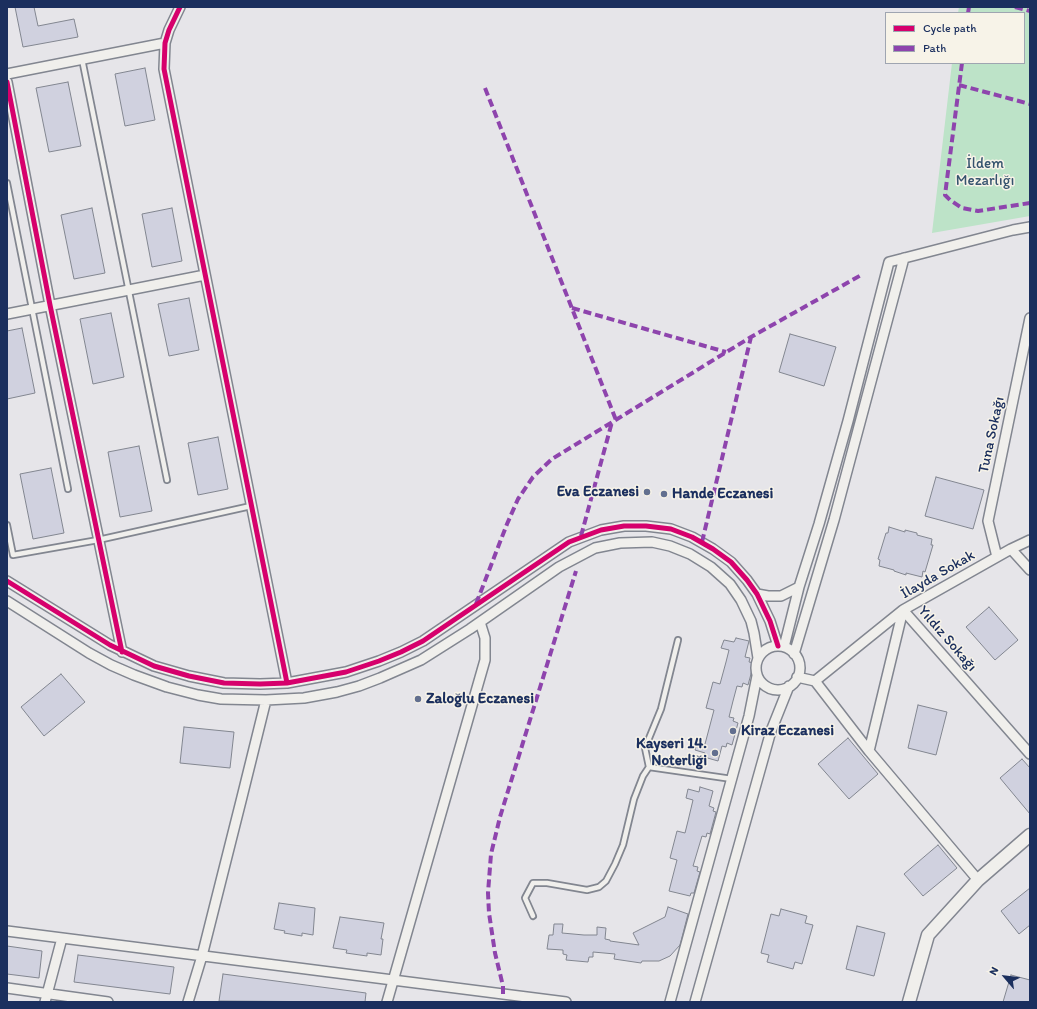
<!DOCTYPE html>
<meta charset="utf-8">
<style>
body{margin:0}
#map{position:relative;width:1037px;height:1009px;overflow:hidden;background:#e6e5e9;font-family:Itim,sans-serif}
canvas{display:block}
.frame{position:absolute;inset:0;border:8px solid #1b2f5e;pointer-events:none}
.legend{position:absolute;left:885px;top:12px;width:140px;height:52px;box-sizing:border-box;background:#f7f3e8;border:1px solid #9fa5b1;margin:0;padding:5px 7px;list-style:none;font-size:12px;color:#1b2f5e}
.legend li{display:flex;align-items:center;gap:8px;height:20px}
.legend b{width:20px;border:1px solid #9fa5b1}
.north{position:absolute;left:985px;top:957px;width:40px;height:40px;-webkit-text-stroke:3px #f7f3e8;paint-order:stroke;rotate:298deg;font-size:11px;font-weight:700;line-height:16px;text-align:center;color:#1b2f5e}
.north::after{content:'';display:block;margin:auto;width:14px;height:18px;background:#1b2f5e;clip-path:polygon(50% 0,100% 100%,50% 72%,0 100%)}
</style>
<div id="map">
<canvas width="1037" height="1009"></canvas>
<div class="frame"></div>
<ul class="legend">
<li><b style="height:5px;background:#d6006c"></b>Cycle path</li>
<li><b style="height:5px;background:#8e44ad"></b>Path</li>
</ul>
<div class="north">N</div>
</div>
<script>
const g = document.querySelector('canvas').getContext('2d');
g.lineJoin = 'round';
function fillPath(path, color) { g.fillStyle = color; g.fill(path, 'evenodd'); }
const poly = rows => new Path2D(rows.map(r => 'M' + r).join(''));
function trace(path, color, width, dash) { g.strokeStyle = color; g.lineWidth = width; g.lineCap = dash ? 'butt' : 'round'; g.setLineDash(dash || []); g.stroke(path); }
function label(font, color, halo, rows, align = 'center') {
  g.font = font + ' Itim,sans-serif'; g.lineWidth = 3; g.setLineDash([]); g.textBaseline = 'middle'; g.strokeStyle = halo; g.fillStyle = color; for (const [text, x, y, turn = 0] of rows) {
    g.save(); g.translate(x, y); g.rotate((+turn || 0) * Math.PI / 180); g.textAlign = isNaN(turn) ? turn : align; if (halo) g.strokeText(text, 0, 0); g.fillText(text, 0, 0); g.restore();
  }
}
fillPath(poly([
 [959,7,1030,7,1030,216,932,233,952,63,1024,63,1024,13,958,13]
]), '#bde3c8');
const building = poly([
 [15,7,34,7,38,26,74,19,78,37,23,47,15,7],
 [145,68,155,120,125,126,115,74,145,68],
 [68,82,81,146,49,152,36,88,68,82],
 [92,208,105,273,74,279,61,215,92,208],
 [172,208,182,261,152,267,142,214,172,208],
 [189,298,199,350,169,356,158,304,189,298],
 [111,313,124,377,93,384,80,319,111,313],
 [22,328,35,393,7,399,7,331,22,328],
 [790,334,836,347,824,386,779,372,790,334],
 [218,437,228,489,198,495,188,443,218,437],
 [139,446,152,511,120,517,108,452,139,446],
 [51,468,64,533,33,539,20,474,51,468],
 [936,477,984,490,973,529,925,516,936,477],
 [889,527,905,532,905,530,917,533,917,535,932,539,931,545,933,545,925,572,923,571,922,577,906,573,906,575,894,571,894,570,879,566,880,560,878,559,886,533,888,533,889,527],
 [989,607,1018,640,995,660,966,627,989,607],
 [736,638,749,641,745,657,750,658,749,662,754,663,748,685,743,683,742,687,737,686,733,701,729,717,734,718,733,721,738,723,732,745,727,743,726,747,722,746,718,761,704,757,705,753,695,750,697,742,705,744,714,710,706,708,713,682,720,684,726,662,729,650,721,648,724,640,734,642,736,638],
 [61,674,85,702,44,736,21,707,61,674],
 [918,705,947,712,936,755,908,748,918,705],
 [184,727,234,732,230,768,180,763,184,727],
 [848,738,878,774,849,799,818,764,848,738],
 [1022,759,1030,768,1030,814,1000,778,1022,759],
 [700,787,713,791,709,806,714,808,713,811,716,812,710,834,707,833,706,837,702,836,693,866,698,867,697,871,700,872,694,893,691,893,690,896,669,891,677,860,670,858,677,831,685,833,688,821,693,800,686,798,688,789,699,792,700,787],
 [938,845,957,868,923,896,904,874,938,845],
 [1030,888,1030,925,1019,934,1001,911,1030,888],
 [279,903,315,908,313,935,302,933,302,936,284,933,285,931,274,929,279,903],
 [668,907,688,914,680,945,670,956,659,961,642,961,641,963,614,959,615,954,593,952,593,957,589,957,588,962,566,960,567,955,563,954,563,950,547,949,549,935,553,935,554,924,563,924,562,933,584,935,597,935,597,927,606,928,605,939,610,940,610,941,639,945,633,933,665,917,668,907],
 [781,909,807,916,805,923,813,925,802,964,795,962,793,969,767,962,769,955,761,953,771,914,779,916,781,909],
 [340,917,384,923,381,939,383,939,381,955,367,953,367,956,346,953,347,950,333,948,340,917],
 [857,926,885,933,874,976,846,969,857,926],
 [7,946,42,951,39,978,7,974,7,946],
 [78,955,174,967,170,994,74,982,78,955],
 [223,974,366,993,365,1002,219,1001,223,974],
 [1011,975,1030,980,1030,1002,1003,1002,1011,975]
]);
fillPath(building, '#d0d1df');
trace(building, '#828690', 1);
const service = poly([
 [82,59,167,480],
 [7,183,68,489],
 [7,525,13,555,98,540,251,506],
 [649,767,645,748,661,709,678,640],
 [533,916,525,898,533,883,547,883,587,890,599,887,606,881,615,864,623,845,634,799,643,776,649,767,732,779]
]);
const minor = poly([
 [180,7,169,30,165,43,164,69,287,683],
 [7,74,165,43],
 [7,82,50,305,122,652],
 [7,314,205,275],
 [1011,549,1030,570],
 [997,557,988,521,1030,318],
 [7,581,110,645,154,666,189,676,224,683,260,684,287,683,346,672,379,661,401,652,423,641,569,542,601,530,624,526,646,526,671,529,692,537,713,549,731,562,747,580,757,594,770,621,778,646],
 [757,594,768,596,781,596,799,587],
 [7,601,89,653,111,665,134,675,167,687,198,695,221,699,266,700,304,698,337,692,359,686,380,678,421,660,470,629,559,567,595,548,620,543,652,542,670,546,690,554,711,567,730,584,741,600,751,621,754,633,758,658],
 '756 668a22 22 0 1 1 44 0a22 22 0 1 1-44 0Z',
 [784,647,799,587,819,524,848,421,889,262,1013,230,1030,227],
 [794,654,834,520,904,258],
 [797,677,815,681,869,751,978,880],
 [815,681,903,610,1030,754],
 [869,751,903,610,1011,549,1030,540],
 [7,931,566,1002],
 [7,988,108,1002],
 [45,1002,62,938],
 [188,1002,202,956,242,797,266,700],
 [387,1002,485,660,485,638,480,622],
 [670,1002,749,716,757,676],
 [695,1002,771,731,789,686]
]);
const tertiary = poly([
 [909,1002,928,935,978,880,1030,835]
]);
trace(service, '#828690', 8);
trace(minor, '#828690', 12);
trace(tertiary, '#828690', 15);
trace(service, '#f0efec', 4.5);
trace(minor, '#f0efec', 9);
trace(tertiary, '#f0efec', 12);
trace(poly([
 [1015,7,1030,11],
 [968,13,969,7],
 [962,63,945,195,950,200,962,208,978,211,1030,203],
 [959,85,1030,104],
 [485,88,616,420],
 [572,308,726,352],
 [581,536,612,422],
 [702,542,751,337],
 [476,604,507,524,518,499,533,477,552,459,751,337,863,274],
 [503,994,503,986,495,953,489,913,488,893,491,854,500,817,576,571]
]), '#8e44ad', 4, [8, 4]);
trace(poly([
 [180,7,169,30,165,43,164,69,287,683],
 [7,82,50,305,122,652],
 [7,581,110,645,154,666,189,676,224,683,260,684,287,683,346,672,379,661,401,652,423,641,569,542,601,530,624,526,646,526,671,529,692,537,713,549,731,562,747,580,757,594,770,621,778,646]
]), '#d6006c', 5);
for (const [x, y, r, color] of [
 [647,492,4,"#626f8f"],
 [664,494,4,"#626f8f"],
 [418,699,4,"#626f8f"],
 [733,731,4,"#626f8f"],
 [715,753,4,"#626f8f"]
]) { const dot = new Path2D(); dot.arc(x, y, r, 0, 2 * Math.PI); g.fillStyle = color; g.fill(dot); trace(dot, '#f7f3e8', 1.5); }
label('15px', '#35536e', '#f7f3e8', [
 ["İldem",985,164],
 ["Mezarlığı",985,181]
]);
label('15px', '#1b2f5e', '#f7f3e8', [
 ["Tuna Sokağı",992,435,-78],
 ["İlayda Sokak",938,575,-30],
 ["Yıldız Sokağı",947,639,49]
]);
label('bold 15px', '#1b2f5e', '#f7f3e8', [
 ["Eva Eczanesi",639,492,"right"],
 ["Hande Eczanesi",672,494],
 ["Zaloğlu Eczanesi",426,699],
 ["Kiraz Eczanesi",741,731],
 ["Kayseri 14.",707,744,"right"],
 ["Noterliği",707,761,"right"]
], 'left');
</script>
